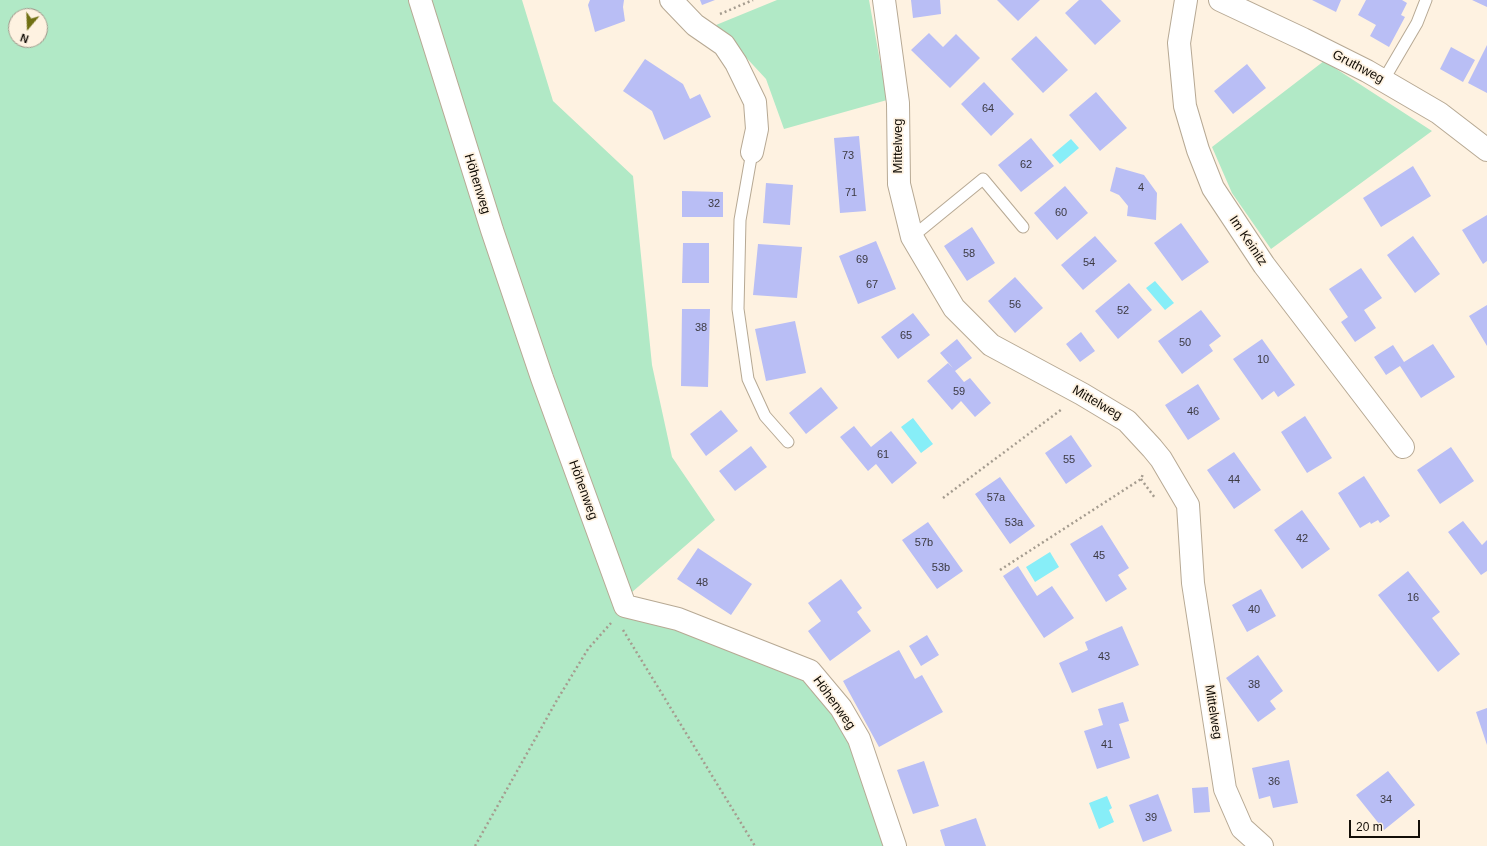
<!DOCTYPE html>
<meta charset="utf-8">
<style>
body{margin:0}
#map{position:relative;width:1487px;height:846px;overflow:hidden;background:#fef2e1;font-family:Arial,sans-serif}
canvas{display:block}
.north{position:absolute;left:8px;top:8px;width:40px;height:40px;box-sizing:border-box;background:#fef2e1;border:1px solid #a0978a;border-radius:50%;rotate:199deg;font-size:11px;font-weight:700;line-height:16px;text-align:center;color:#130e07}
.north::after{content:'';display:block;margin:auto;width:14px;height:18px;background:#707013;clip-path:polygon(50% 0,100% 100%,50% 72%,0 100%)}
.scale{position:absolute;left:1349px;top:820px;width:71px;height:18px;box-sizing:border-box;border:2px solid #130e07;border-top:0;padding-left:5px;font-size:12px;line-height:14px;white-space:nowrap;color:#130e07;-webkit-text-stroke:3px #fef2e1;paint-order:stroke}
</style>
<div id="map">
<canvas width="1487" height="846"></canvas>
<div class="north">N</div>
<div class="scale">20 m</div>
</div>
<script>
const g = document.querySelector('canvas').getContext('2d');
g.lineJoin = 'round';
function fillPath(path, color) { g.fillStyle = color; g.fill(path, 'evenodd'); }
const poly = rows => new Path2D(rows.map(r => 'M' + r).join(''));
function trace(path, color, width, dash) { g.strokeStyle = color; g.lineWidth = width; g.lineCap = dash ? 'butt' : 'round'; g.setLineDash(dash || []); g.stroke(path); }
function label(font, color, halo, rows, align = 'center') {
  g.font = font + ' Arial,sans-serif'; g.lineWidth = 3.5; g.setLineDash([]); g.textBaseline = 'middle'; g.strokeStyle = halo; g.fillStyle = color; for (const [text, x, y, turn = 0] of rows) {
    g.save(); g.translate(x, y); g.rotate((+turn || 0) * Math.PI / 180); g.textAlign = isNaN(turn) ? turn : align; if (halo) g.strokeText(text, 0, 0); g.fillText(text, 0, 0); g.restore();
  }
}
fillPath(poly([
 [0,0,413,0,616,603,810,671,841,708,895,846,0,846],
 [16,16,40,16,40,40,16,40],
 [428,0,522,0,553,101,633,176,652,365,672,457,715,520,631,593,539,343],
 [777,0,869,0,887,100,784,129,766,79,716,25],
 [1324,61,1432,131,1271,249,1232,193,1212,147]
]), '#b1e9c6');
fillPath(poly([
 [1071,139,1079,148,1060,164,1052,155],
 [1155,281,1174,303,1165,310,1146,288],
 [913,418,933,444,921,453,901,427],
 [1050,552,1059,567,1035,582,1026,567],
 [1107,796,1112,808,1109,810,1114,822,1099,829,1089,803]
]), '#87eef8');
fillPath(poly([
 [590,0,624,0,623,7,625,21,595,32,588,5],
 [700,0,715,0,702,5],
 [911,0,940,0,941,14,913,18],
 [997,0,1040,0,1018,21],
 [1079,0,1101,0,1121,21,1095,45,1065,13],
 [1312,0,1341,0,1336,12],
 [1366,0,1402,0,1407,3,1401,15,1405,17,1389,47,1370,36,1376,25,1358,15],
 [1472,0,1487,0,1487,7],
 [929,33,943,47,956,34,980,58,950,88,911,50],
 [1036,36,1068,70,1043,93,1011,59],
 [1487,45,1487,93,1468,83],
 [1451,47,1475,60,1463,82,1440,69],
 [645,59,683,84,690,99,700,94,711,117,664,140,652,111,623,91],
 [1247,64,1266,88,1233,114,1214,91],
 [984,82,1014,114,991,136,961,104],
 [1096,92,1127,128,1100,151,1069,115],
 [859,136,866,211,840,213,834,138],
 [1031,138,1054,166,1021,192,998,165],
 [1413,166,1431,196,1381,227,1363,198],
 [1116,167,1144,175,1157,193,1156,220,1127,216,1128,206,1119,195,1110,191],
 [766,183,793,185,790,225,763,223],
 [1065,186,1088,213,1057,240,1034,213],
 [682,191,723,192,723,217,682,217],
 [1487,215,1487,261,1483,264,1462,230],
 [1181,223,1209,262,1182,281,1154,243],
 [972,227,995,263,967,281,944,246],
 [1095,236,1117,261,1083,290,1061,265],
 [1413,236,1440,274,1415,293,1387,255],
 [876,241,896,289,858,304,839,256],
 [683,243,709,243,709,283,682,283],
 [758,244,802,247,797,298,753,295],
 [1361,268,1382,298,1364,310,1376,328,1355,342,1341,322,1348,317,1329,289],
 [1015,277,1043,308,1015,333,988,301],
 [1129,283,1152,310,1118,339,1095,311],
 [1487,305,1487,346,1469,316],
 [682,309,710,309,708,387,681,386],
 [1201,310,1221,336,1209,345,1213,351,1182,374,1158,341],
 [913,313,930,335,898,359,881,337],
 [795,321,806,373,766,381,755,329],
 [1081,332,1095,351,1080,362,1066,344],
 [957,339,972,358,955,371,964,382,970,378,991,403,975,417,961,401,952,410,927,381,948,363,953,368,940,353],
 [1262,339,1295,385,1278,397,1274,391,1262,400,1233,359],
 [1433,344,1455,377,1421,398,1400,366,1386,375,1374,357,1393,345,1404,362],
 [1198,384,1220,419,1188,440,1165,405],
 [821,387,838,408,806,434,789,413],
 [721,410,738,431,706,456,690,434],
 [1305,416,1332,458,1307,473,1281,432],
 [854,426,871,447,891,431,917,463,892,484,876,464,868,471,840,437],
 [1071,435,1092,466,1066,484,1045,453],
 [751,446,767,467,735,491,719,471],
 [1451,447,1474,481,1440,504,1417,470],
 [1234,452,1261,490,1234,509,1207,470],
 [1364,476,1390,516,1380,523,1378,520,1371,524,1370,522,1360,528,1338,493],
 [1000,477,1035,526,1010,544,975,494],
 [1302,510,1330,549,1302,569,1274,530],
 [1463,521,1482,545,1487,540,1487,571,1481,575,1448,532],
 [928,522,963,571,937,589,902,540],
 [1102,525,1129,568,1118,575,1127,589,1106,602,1070,544],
 [698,548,752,584,731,615,677,579],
 [1018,566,1037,596,1052,586,1074,618,1044,638,1003,576],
 [1408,571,1440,612,1432,618,1460,654,1438,672,1378,595],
 [841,579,862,608,857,612,871,631,830,661,808,631,821,621,808,603],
 [1261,589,1276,616,1247,632,1232,605],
 [1122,626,1139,665,1072,693,1059,663,1088,650,1085,642],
 [927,635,939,655,921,666,909,646],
 [899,650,915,679,922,675,943,712,879,747,843,681],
 [1258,655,1283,691,1270,701,1276,709,1258,722,1226,678],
 [1123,702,1129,721,1119,724,1130,758,1097,769,1084,731,1103,725,1098,709],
 [1487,708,1487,745,1476,712],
 [1289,760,1298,803,1273,808,1270,796,1259,799,1252,768],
 [924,761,939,806,913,814,897,770],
 [1388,771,1415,805,1384,830,1356,795],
 [1208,787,1210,812,1194,813,1192,788],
 [1158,794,1172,831,1143,842,1129,805],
 [976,818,986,846,945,846,940,830]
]), '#b9bef5');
const service = poly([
 [1383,81,1417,23,1426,0],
 [752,152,740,220,738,309,748,379,765,416,788,442],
 [912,237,983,179,1023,227]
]);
const minor = poly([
 [420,0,492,230,542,378,625,606,678,619,810,671,841,708,859,739,895,846],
 [671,0,695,25,724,45,736,63,755,102,757,129,752,152],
 [884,0,898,103,899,184,912,237,954,308,991,345,1082,394,1127,421,1152,448,1161,459,1188,505,1193,583,1225,789,1242,828,1262,846],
 [1186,0,1179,43,1185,106,1198,150,1213,188,1264,265,1403,447],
 [1220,0,1303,39,1367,71,1439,113,1487,150]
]);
trace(service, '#b7a994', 13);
trace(minor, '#b7a994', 24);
trace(poly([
 [720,14,753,0],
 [1141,479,1155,498],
 [943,498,1062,409],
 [1000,570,1141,479,1143,474],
 [623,630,755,846],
 [475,846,557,700,588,649,611,623]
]), '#a59c8f', 2.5, [2, 3]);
trace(service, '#fff', 11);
trace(minor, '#fff', 22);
label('11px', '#3c3a42', null, [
 ["64",988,109],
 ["73",848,156],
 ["62",1026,165],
 ["4",1141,188],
 ["71",851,193],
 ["32",714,204],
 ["60",1061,213],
 ["58",969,254],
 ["69",862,260],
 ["54",1089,263],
 ["67",872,285],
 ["56",1015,305],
 ["52",1123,311],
 ["38",701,328],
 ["65",906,336],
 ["50",1185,343],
 ["10",1263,360],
 ["59",959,392],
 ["46",1193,412],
 ["61",883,455],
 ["55",1069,460],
 ["44",1234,480],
 ["57a",996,498],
 ["53a",1014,523],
 ["42",1302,539],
 ["57b",924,543],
 ["45",1099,556],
 ["53b",941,568],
 ["48",702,583],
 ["16",1413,598],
 ["40",1254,610],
 ["43",1104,657],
 ["38",1254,685],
 ["41",1107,745],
 ["36",1274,782],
 ["34",1386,800],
 ["39",1151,818]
]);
label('13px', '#130e07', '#fef2e1', [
 ["Gruthweg",1358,67,28],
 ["Mittelweg",898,146,-90],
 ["Höhenweg",477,184,73],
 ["Im Keinitz",1248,241,56],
 ["Mittelweg",1097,403,30],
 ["Höhenweg",583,490,70],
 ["Höhenweg",834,703,54],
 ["Mittelweg",1213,712,81]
]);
</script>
